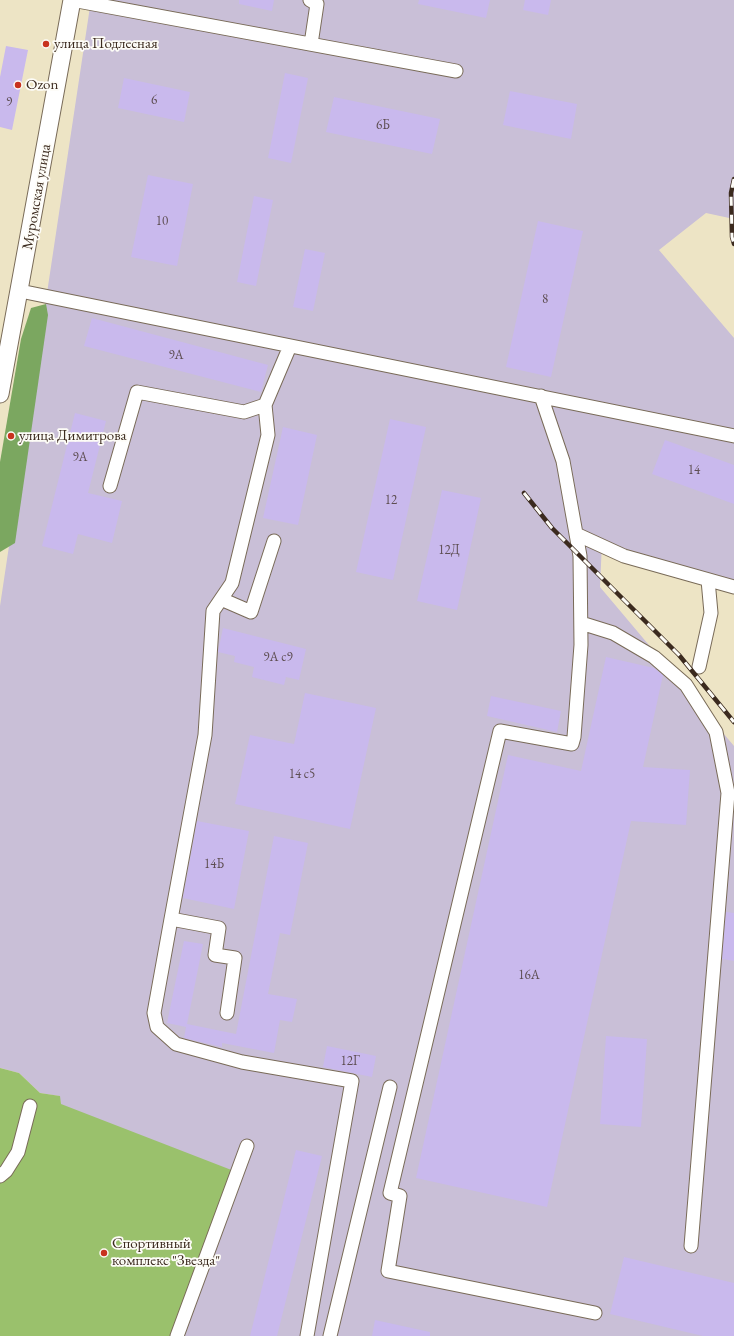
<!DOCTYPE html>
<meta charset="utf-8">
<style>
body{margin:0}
canvas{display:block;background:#ede4c5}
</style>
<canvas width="734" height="1336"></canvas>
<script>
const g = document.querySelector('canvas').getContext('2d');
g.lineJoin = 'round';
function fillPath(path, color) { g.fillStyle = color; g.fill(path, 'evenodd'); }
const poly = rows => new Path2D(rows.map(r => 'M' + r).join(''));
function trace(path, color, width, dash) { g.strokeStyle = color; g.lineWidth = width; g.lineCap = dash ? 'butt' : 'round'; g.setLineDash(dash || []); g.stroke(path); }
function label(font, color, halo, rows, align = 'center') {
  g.font = font + ' "EB Garamond",serif'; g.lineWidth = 3.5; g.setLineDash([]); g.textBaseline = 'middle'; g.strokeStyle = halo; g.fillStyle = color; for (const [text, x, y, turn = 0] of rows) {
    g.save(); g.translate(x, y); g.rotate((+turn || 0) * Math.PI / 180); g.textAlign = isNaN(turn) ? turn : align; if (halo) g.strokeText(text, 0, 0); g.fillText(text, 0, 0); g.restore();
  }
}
fillPath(poly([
 [91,0,734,0,734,219,706,213,659,250,734,338,734,582,602,542,600,587,734,746,734,1336,180,1336,61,1104,59,1096,40,1093,19,1073,0,1068,0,606]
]), '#c9bfd7');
fillPath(poly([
 [0,1068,19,1073,40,1093,60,1096,61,1104,234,1171,180,1336,0,1336]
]), '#9ac16c');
fillPath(poly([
 [46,304,48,315,15,543,0,552,0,462,21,339,31,308]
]), '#7ba760');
fillPath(poly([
 [239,0,274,0,272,11,239,4],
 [419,0,490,0,486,18,418,4],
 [525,0,551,0,548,15,523,10],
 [6,46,28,50,12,130,0,127,0,77],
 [285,73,308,78,291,163,268,158],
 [124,78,190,92,184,122,118,108],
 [510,91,577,104,571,139,503,125],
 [334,97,440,119,432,154,326,132],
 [148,175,193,184,177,266,131,257],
 [254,196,273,200,256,286,237,282],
 [538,221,583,231,551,377,506,367],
 [305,249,325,253,313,311,293,307],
 [92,318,268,365,261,392,84,346],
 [75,413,106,421,88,493,122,501,112,543,78,534,73,554,42,546],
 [390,419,426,427,393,580,356,572],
 [283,427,317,435,298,525,263,518],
 [665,440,734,465,734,504,652,474],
 [442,490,481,498,457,610,417,601],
 [223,628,306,649,299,680,286,677,284,685,252,677,254,667,234,662,235,656,218,652],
 [606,657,654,668,663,675,643,767,690,770,686,825,631,821,547,1207,416,1178,508,755,581,771],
 [305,693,376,708,350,829,235,804,250,735,294,744],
 [491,696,561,711,557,732,487,716],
 [197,821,249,831,234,909,183,898],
 [274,836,308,843,290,935,280,933,268,994,297,999,292,1022,280,1020,274,1053,222,1043,222,1047,184,1038,186,1027,167,1023,184,941,203,944,187,1024,236,1034],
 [726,912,734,913,734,961,722,959],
 [606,1036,647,1039,641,1127,600,1124],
 [327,1046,376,1056,372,1077,323,1067],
 [296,1150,322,1156,277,1336,250,1336],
 [624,1257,734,1283,734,1336,703,1336,610,1314],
 [375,1320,430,1332,430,1336,372,1336]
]), '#c9b9ed');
const minor = poly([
 [72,0,456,71],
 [310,0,317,4,311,44],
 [20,291,734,436],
 [541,396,563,461,580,556,581,645,574,737,572,744,500,731,390,1193,400,1196,388,1271,595,1313],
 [110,486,137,392,244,412,265,405,290,346],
 [576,534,624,556,734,587],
 [221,599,251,612,274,541],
 [581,623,613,633,654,657,686,685,716,732,728,793,691,1246],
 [699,667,711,613,708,580],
 [171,919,205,735,213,611,232,583,268,435,265,405],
 [227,1013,235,958,215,955,219,928,171,919,154,1013,157,1027,176,1044,242,1062,352,1081,307,1336],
 [0,1176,6,1171,18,1152,30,1106],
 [177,1336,247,1146],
 [330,1336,390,1087]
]);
const major = poly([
 [0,394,72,0]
]);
trace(minor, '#796b58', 15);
trace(major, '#796b58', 19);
trace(minor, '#fff', 13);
trace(major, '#fff', 17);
const rail = poly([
 [734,179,731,193,732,237,734,244],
 [524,493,552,528,679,655,734,722]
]);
trace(rail, '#3b2a1e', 4.5);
trace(rail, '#fdfcf7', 3, [9]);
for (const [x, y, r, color] of [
 [46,44,4,"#c8321e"],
 [18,85,4,"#c8321e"],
 [11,436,4,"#c8321e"],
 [104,1253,4,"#c8321e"]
]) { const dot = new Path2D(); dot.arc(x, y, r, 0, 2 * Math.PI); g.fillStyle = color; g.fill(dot); trace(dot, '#fdfcf7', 1.5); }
label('13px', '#5e4e52', null, [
 ["6",154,100],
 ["9",9,102],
 ["6Б",383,125],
 ["10",162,221],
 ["8",545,299],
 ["9А",176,355],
 ["9А",80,457],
 ["14",694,470],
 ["12",391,500],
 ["12Д",449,550],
 ["9А с9",278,657],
 ["14 с5",302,774],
 ["14Б",214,864],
 ["16А",529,975],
 ["12Г",350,1061]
]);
label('15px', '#3b2a1e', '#fdfcf7', [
 ["улица Подлесная",54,44],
 ["Ozon",26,85],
 ["улица Димитрова",19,436],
 ["Спортивный",112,1244],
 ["комплекс \"Звезда\"",112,1261]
], 'left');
label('15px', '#3b2a1e', '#fdfcf7', [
 ["Муромская улица",37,197,-80]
]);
</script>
